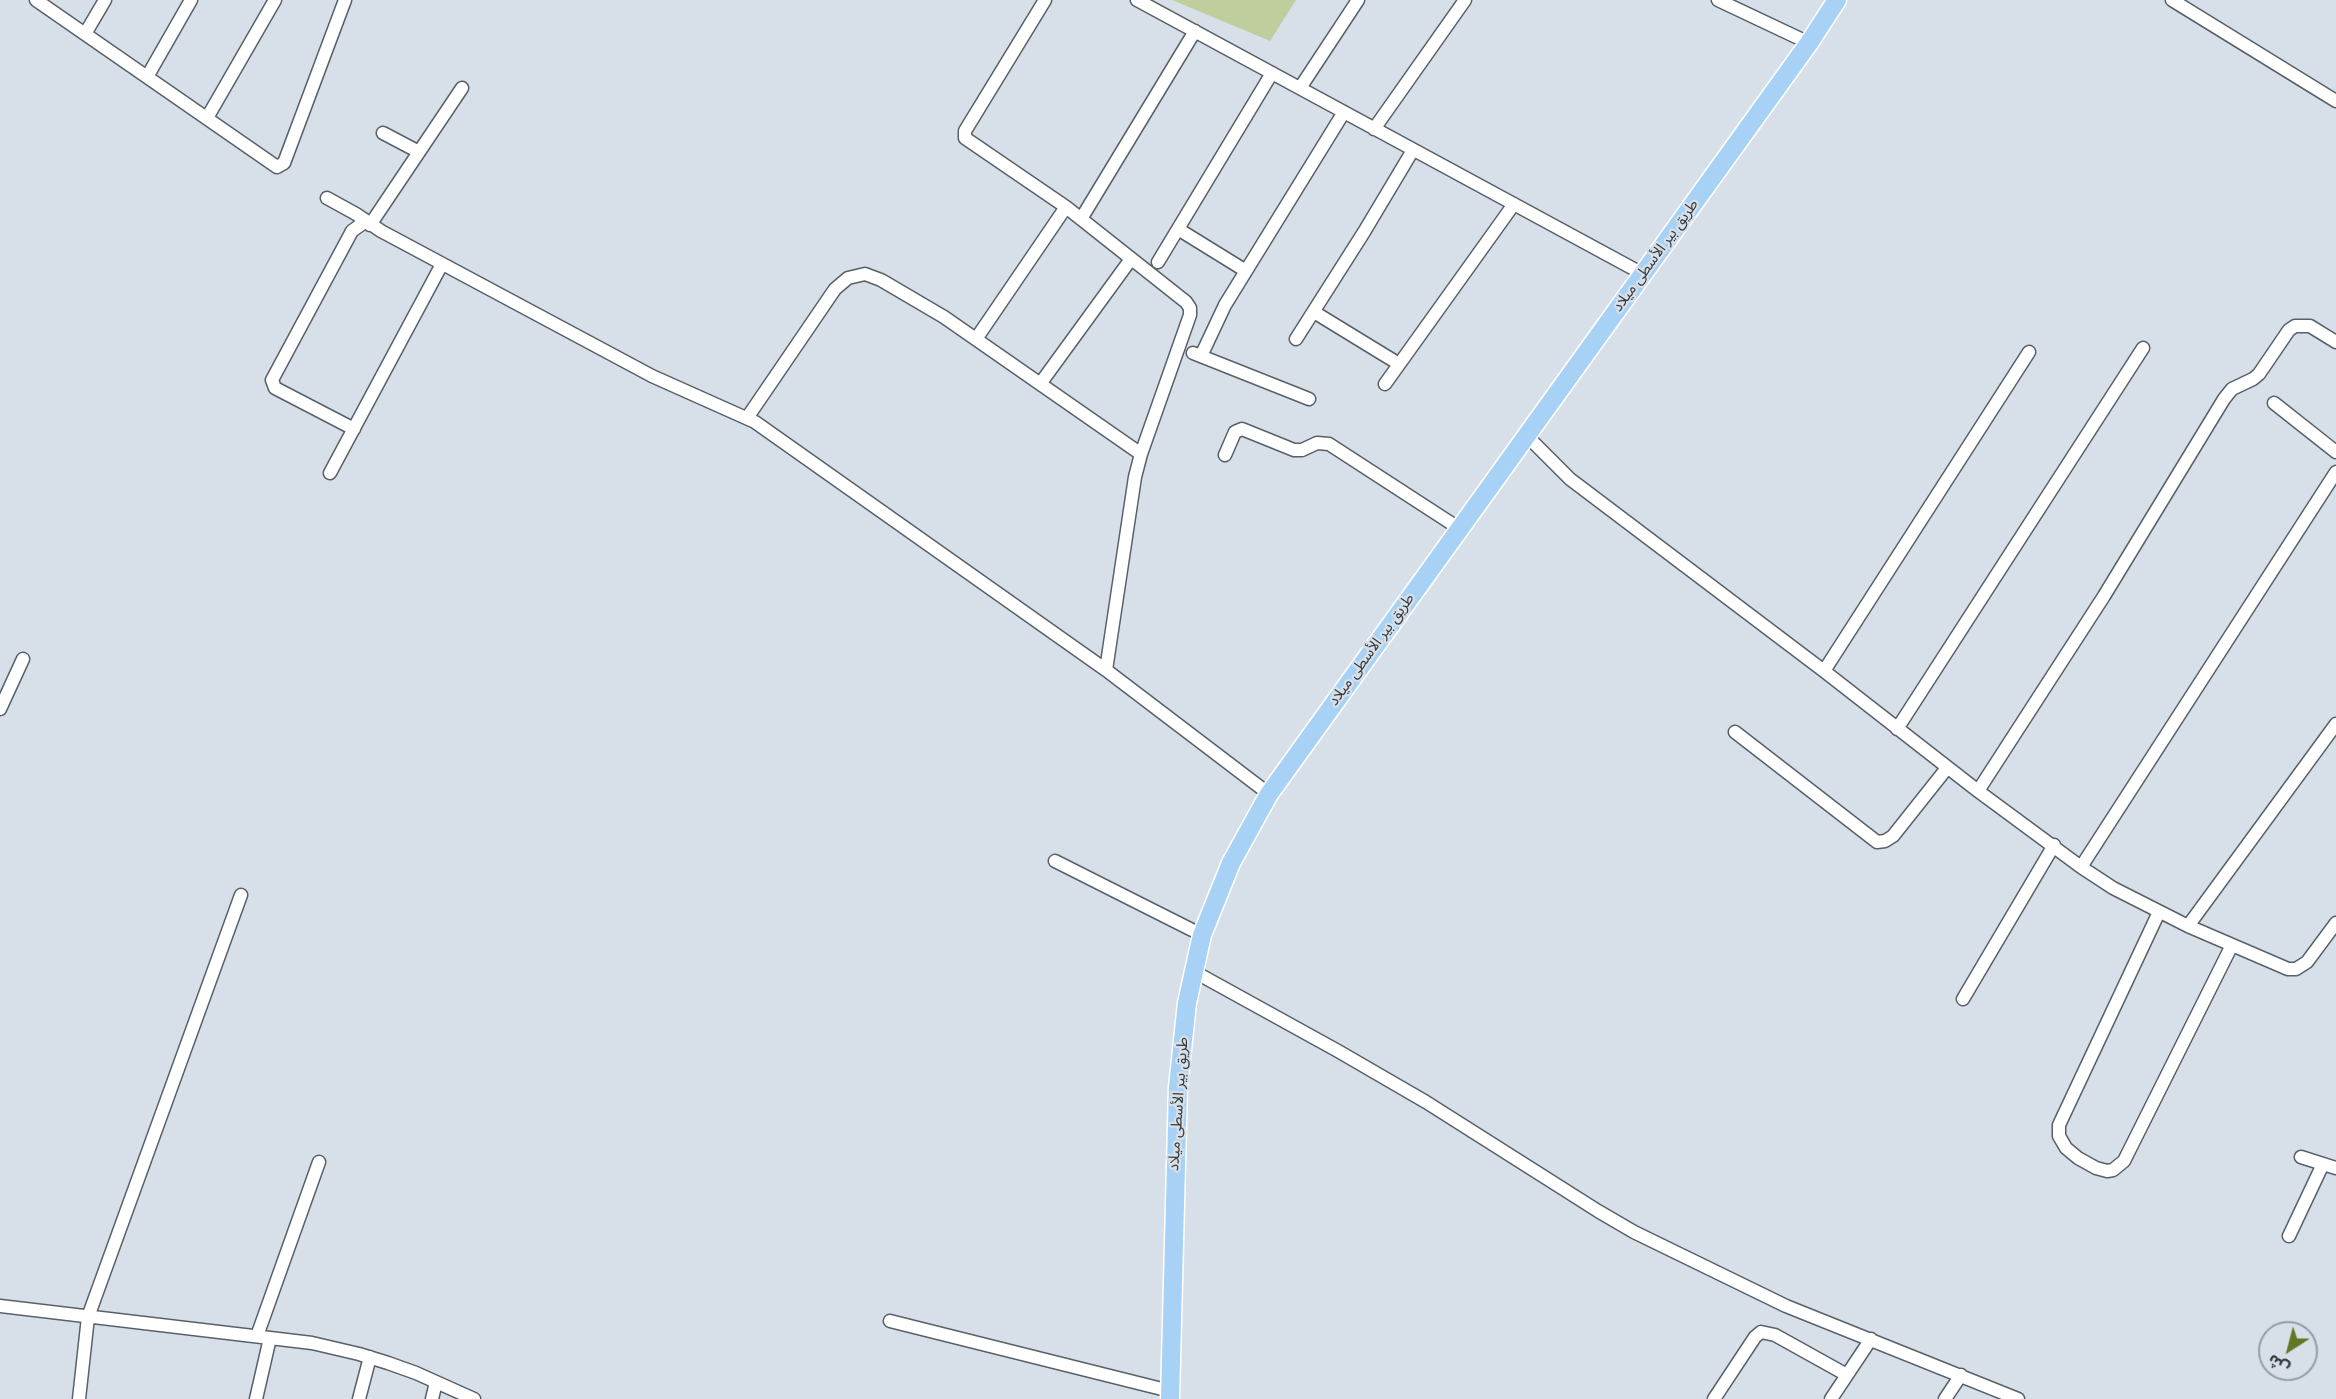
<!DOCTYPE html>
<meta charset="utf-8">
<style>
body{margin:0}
#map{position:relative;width:2336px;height:1399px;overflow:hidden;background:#d7e0e8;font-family:Roboto,"Noto Sans Arabic",sans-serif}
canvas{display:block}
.north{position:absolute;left:2258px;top:1321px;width:60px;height:60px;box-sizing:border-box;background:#d7e0e8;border:2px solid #969da3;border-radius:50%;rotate:216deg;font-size:16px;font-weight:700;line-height:24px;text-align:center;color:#35383b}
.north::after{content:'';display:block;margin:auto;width:21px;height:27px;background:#657725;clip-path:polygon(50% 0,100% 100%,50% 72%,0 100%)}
</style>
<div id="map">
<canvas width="2336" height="1399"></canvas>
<div class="north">ش</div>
</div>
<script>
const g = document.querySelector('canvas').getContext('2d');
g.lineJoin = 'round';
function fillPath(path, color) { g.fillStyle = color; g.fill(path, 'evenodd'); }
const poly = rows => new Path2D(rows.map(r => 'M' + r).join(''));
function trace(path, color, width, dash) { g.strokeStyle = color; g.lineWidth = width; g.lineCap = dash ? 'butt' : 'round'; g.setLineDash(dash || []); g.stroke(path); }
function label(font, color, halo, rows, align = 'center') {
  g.font = font + ' Roboto,"Noto Sans Arabic",sans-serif'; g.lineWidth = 4.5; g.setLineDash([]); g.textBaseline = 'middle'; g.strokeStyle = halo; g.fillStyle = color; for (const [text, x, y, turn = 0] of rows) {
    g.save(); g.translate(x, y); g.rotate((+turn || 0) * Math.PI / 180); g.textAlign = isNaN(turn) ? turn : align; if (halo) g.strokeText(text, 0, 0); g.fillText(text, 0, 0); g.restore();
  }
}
fillPath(poly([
 [1172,0,1296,0,1270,41]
]), '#c0ce9e');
const street = poly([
 [36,0,277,167,284,163,345,0],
 [1045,0,965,131,965,138,1066,207,1186,302,1190,308,1190,315,1141,454,1135,477,1106,670],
 [1137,0,1643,274],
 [1718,0,1809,43],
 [2172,0,2336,101],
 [85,34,105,0],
 [147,77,191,0],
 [1300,88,1358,0],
 [207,118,275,0],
 [1374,129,1465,0],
 [383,133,419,152],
 [327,198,356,214,381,231,652,376,755,422,1106,670,1269,794],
 [1081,219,1195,31],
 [370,225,462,88],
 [1178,229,1246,271],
 [1158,262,1272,73],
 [1314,312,1399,364],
 [976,339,1066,207],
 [1296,339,1364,232,1413,150],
 [1193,353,1309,399],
 [1201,356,1225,305,1344,112],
 [1040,384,1131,259],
 [1385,384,1514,204],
 [2274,403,2336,452],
 [747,418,835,289,848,278,865,274,881,280,944,317,1141,454],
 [354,429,275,388,272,380,352,231,366,221],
 [1527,436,1570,479,1824,671,1978,791,2104,596,2224,399,2232,389,2253,379,2259,374,2289,330,2295,326,2310,326,2336,342],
 [1225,455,1235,432,1242,429,1294,450,1302,450,1317,443,1329,444,1460,529],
 [330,473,442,264],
 [1824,671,2029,352],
 [0,709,23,659],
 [1897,729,2143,348],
 [1735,732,1877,842,1885,841,1893,836,1947,768],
 [1978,791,2081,867,2113,888,2188,926,2288,969,2296,969,2307,962,2336,923],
 [1055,861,1202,935],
 [2081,867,2336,472],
 [2159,912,2059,1125,2059,1136,2066,1148,2078,1158,2096,1168,2107,1171,2113,1170,2124,1161,2232,945],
 [2188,926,2336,724],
 [1193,971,1338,1051,1426,1102,1598,1211,1634,1232,1786,1306,2018,1399],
 [1963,999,2054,845],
 [2301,1157,2336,1168],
 [2289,1236,2323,1164],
 [0,1306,312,1343,359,1354,388,1363,416,1373,474,1399],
 [890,1321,1170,1391],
 [257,1336,319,1162],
 [79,1399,88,1317,241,895],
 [256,1399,270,1338],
 [359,1399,370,1357],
 [432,1399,436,1382],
 [1714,1399,1755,1337,1761,1332,1775,1335,1847,1375],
 [1831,1399,1871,1339],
 [1945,1399,1961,1375]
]);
const primary = poly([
 [1170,1399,1178,1087,1187,1003,1202,935,1231,863,1269,794,1809,43,1837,0]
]);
trace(street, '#596067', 15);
trace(primary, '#fff', 21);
trace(street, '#fff', 12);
trace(primary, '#a7d2f5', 18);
label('15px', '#35383b', '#d7e0e8', [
 ["طريق بير الأسطى ميلاد",1656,256,-54],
 ["طريق بير الأسطى ميلاد",1372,650,-54],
 ["طريق بير الأسطى ميلاد",1179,1104,-86]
]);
</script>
